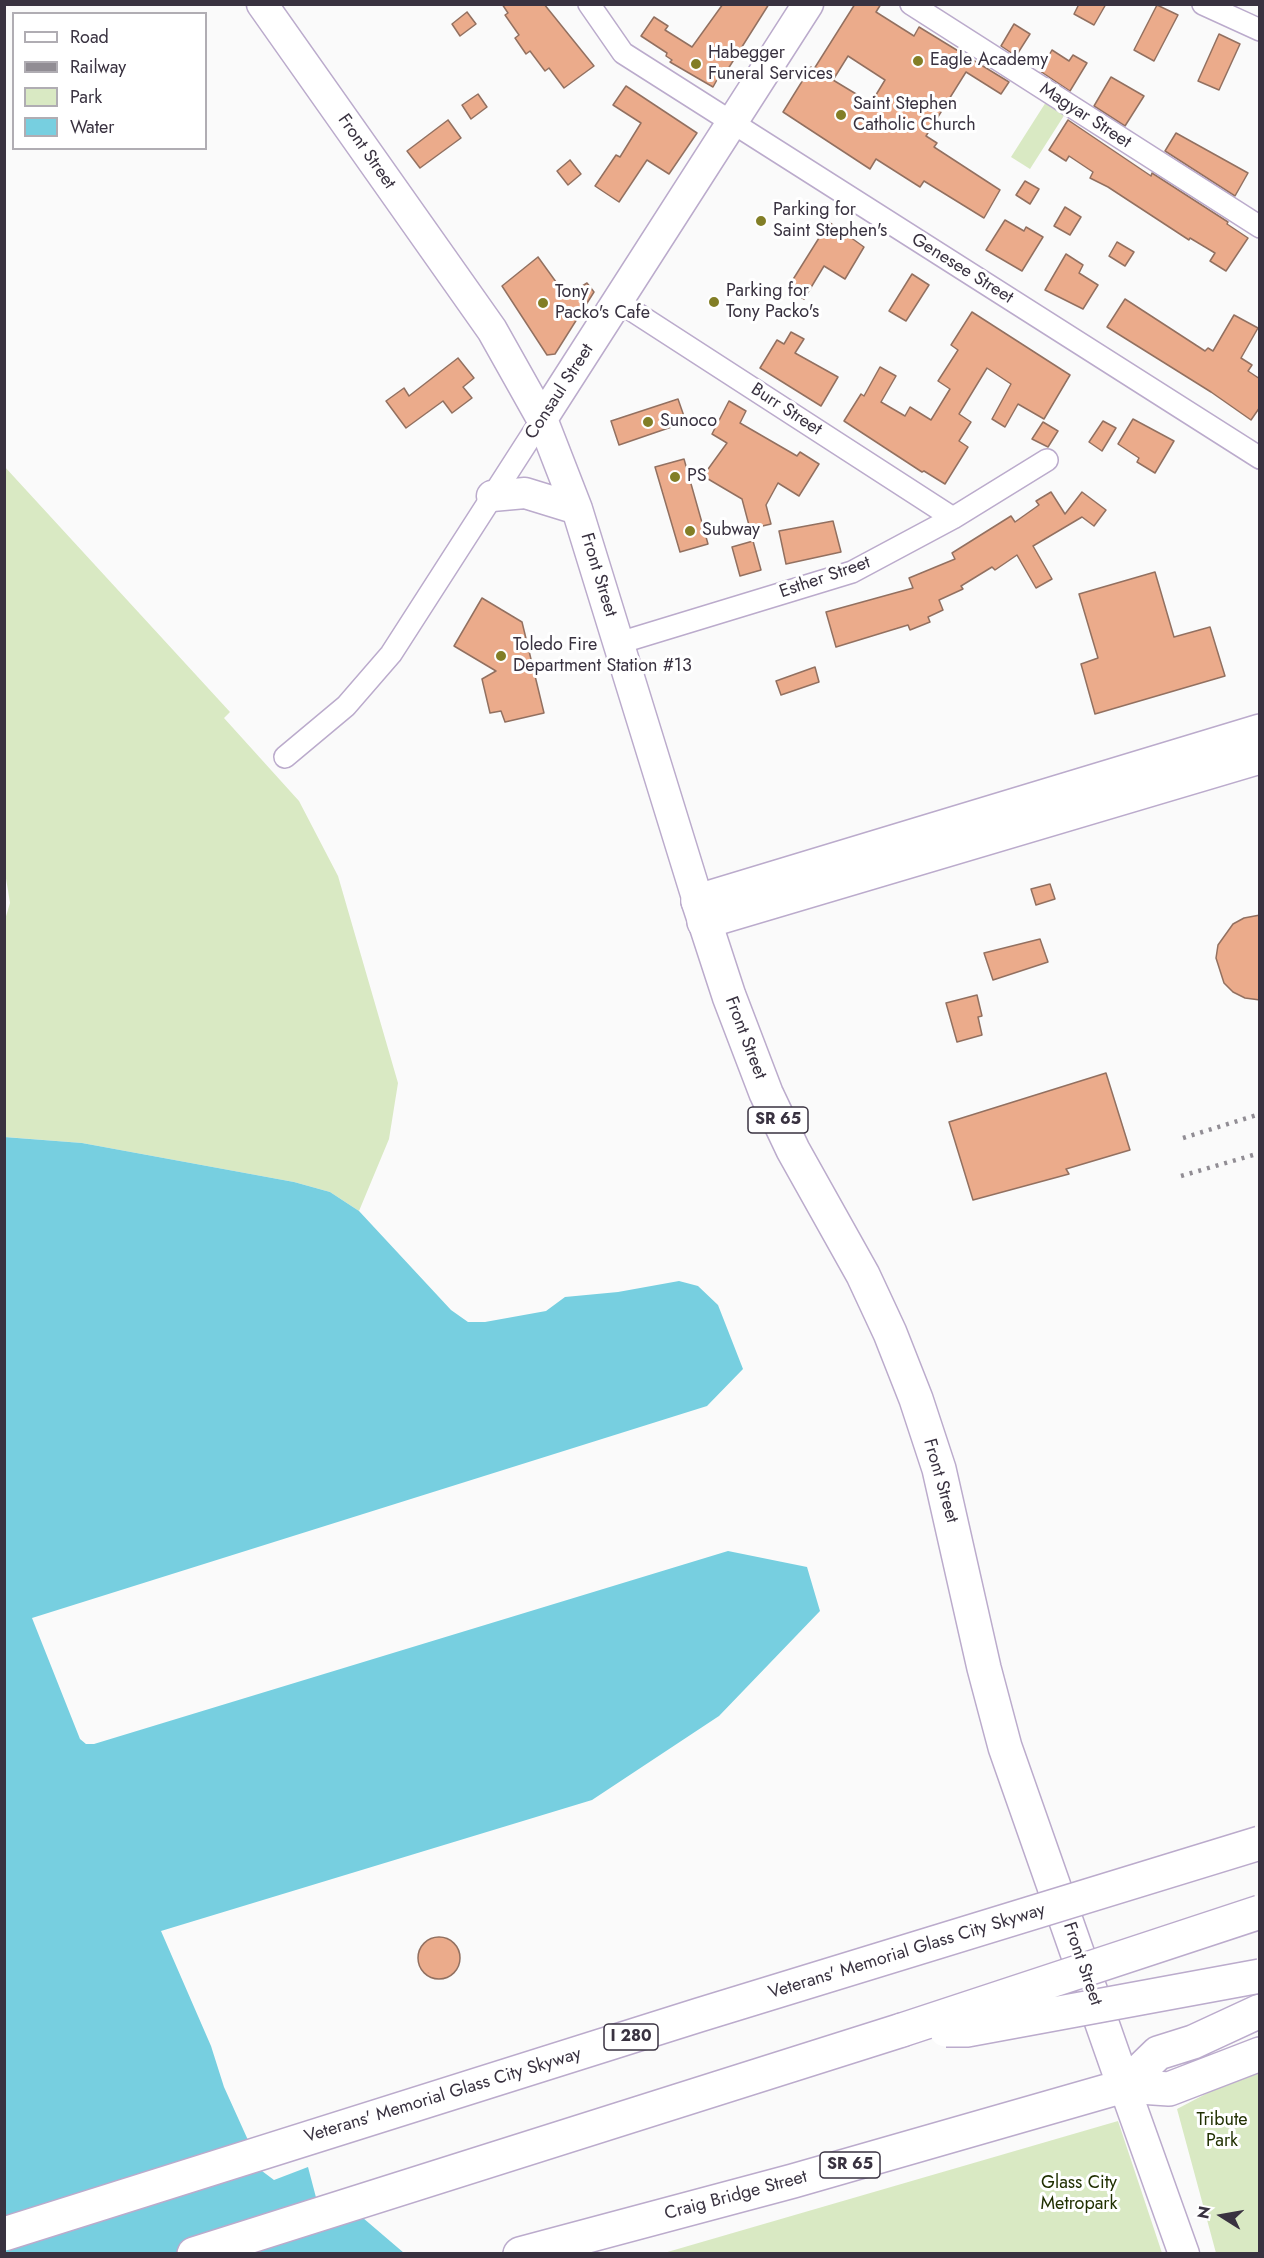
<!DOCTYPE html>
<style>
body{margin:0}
#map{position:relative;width:1264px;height:2258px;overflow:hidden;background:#fafafa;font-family:Jost,sans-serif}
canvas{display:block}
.frame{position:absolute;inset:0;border:6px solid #393240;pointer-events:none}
.legend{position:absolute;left:12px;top:12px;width:195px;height:138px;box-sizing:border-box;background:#fff;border:2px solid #b0adb3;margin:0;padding:8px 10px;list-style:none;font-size:18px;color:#393240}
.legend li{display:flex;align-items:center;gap:12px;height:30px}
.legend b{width:30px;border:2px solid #b0adb3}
.north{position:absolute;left:1192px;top:2186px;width:60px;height:60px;-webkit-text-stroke:4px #fff;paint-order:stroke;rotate:281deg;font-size:16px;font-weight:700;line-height:24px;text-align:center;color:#393240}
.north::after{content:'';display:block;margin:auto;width:21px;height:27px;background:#393240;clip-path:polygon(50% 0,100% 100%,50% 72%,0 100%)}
</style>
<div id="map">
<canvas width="1264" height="2258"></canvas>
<div class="frame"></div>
<ul class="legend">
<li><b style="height:8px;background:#fff"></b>Road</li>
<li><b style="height:8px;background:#918d94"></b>Railway</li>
<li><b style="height:16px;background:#d9e9c3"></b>Park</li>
<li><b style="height:16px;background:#77cfe0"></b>Water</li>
</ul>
<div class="north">N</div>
</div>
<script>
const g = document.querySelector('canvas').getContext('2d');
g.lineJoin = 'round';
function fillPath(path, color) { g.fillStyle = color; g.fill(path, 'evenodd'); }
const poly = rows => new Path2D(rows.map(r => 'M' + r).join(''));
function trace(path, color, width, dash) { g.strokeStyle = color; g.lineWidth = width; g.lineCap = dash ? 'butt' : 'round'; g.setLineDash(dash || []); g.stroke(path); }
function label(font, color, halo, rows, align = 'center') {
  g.font = font + ' Jost,sans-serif'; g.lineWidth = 6; g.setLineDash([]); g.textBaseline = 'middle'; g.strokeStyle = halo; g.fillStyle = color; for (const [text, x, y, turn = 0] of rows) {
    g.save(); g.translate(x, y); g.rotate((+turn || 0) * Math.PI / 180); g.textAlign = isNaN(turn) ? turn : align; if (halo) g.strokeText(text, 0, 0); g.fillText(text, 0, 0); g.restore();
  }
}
fillPath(poly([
 [1046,102,1065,114,1030,169,1011,157],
 [4,466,230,712,224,718,299,801,338,876,398,1083,389,1139,359,1211,330,1192,294,1182,82,1143,5,1137,4,923,10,903,4,866],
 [1259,2066,1259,2253,1216,2253,1177,2109],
 [1118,2121,1162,2253,664,2253]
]), '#d9e9c3');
fillPath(poly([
 [4,1137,82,1143,294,1182,330,1192,359,1211,451,1310,468,1322,485,1322,546,1311,565,1297,618,1292,679,1281,698,1286,718,1305,743,1369,707,1406,32,1618,80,1739,86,1744,94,1744,728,1551,807,1567,820,1611,719,1716,592,1800,161,1931,211,2046,224,2087,262,2171,274,2180,308,2167,318,2205,349,2206,404,2253,5,2253]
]), '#77cfe0');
const building = poly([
 [502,4,544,4,594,66,564,88,549,68,545,71,530,51,526,54,515,38,519,35,505,15,508,13,502,4],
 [723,4,769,4,721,80,718,78,713,87,670,62,672,60,666,56,667,53,641,36,654,17,668,26,665,30,692,47,723,4],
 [855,4,881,4,876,12,914,36,919,27,1009,82,1001,94,966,72,926,136,937,143,934,147,1000,190,984,218,924,181,920,187,876,159,870,169,783,112,811,67,814,69,855,4],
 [848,56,885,80,871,103,833,80,848,56],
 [1079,4,1106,4,1094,25,1074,14,1079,4],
 [1157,5,1178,15,1154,61,1134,50,1157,5],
 [467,12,476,24,460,36,452,24,467,12],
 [1014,24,1030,34,1016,56,1001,46,1014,24],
 [1219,34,1240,44,1219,90,1198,81,1219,34],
 [1052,50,1069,61,1073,55,1087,63,1070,91,1040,71,1052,50],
 [1111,77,1144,96,1125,126,1094,106,1111,77],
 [626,86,697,133,669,174,647,160,619,202,595,186,616,155,620,157,641,123,613,105,626,86],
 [478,94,487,107,471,119,462,105,478,94],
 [448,120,461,138,420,168,407,151,448,120],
 [1068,120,1151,176,1152,173,1228,222,1227,224,1248,238,1226,271,1210,261,1215,253,1190,238,1189,240,1108,187,1090,178,1093,172,1069,156,1066,161,1049,150,1068,120],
 [1176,133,1248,173,1235,196,1165,151,1176,133],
 [570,160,581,174,568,185,557,171,570,160],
 [1025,181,1039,189,1030,204,1016,195,1025,181],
 [1065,207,1081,217,1070,235,1054,226,1065,207],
 [1005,220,1024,231,1026,227,1043,237,1022,271,986,250,1005,220],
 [829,222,864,247,845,279,824,266,804,299,787,289,829,222],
 [1117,242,1134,252,1125,266,1109,256,1117,242],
 [1066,254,1083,265,1079,273,1098,285,1083,309,1045,290,1066,254],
 [538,257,564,293,570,288,573,292,587,283,594,292,555,354,547,355,502,286,538,257],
 [912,274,929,285,906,321,889,311,912,274],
 [1125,299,1205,351,1208,348,1213,351,1234,315,1258,328,1241,358,1252,365,1248,371,1260,379,1260,407,1251,420,1211,392,1107,327,1125,299],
 [972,312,1070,375,1044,419,1018,404,1005,427,992,419,1011,384,987,368,959,414,971,422,959,441,968,447,945,484,924,471,922,472,844,421,861,394,864,396,880,367,896,376,881,402,905,416,910,407,931,420,950,389,938,381,958,350,951,345,972,312],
 [791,332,804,339,795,353,838,377,821,406,760,368,777,340,784,344,791,332],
 [458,358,474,378,463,387,472,398,452,413,443,401,406,428,386,401,404,388,409,396,458,358],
 [678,399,686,422,619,445,611,421,678,399],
 [729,401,746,411,740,423,797,456,800,452,819,464,799,496,778,483,766,505,771,524,750,529,742,499,703,476,727,443,712,434,729,401],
 [1133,419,1174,441,1155,473,1137,462,1139,458,1118,444,1133,419],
 [1103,421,1116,428,1102,451,1089,442,1103,421],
 [1043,422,1058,431,1048,447,1032,439,1043,422],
 [684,459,708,544,680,552,655,467,684,459],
 [1051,492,1065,514,1082,492,1106,510,1094,526,1082,517,1033,546,1052,579,1036,588,1017,555,995,570,992,567,961,586,963,589,939,600,943,610,928,617,930,622,910,630,908,625,836,647,826,612,913,588,909,578,955,559,952,553,1011,516,1015,522,1039,505,1036,501,1051,492],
 [833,521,841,552,786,564,779,531,833,521],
 [753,541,761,570,740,576,732,547,753,541],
 [1155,572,1174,637,1210,627,1225,676,1095,714,1081,664,1098,658,1079,594,1155,572],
 [482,598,522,622,544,713,505,722,501,711,490,713,482,679,496,671,454,646,482,598],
 [815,667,819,682,781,695,776,681,815,667],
 [1050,884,1055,899,1036,905,1031,889,1050,884],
 [1260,915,1260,1000,1245,998,1233,992,1224,983,1216,958,1218,945,1233,924,1244,918,1260,915],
 [1040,939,1048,962,993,980,984,953,1040,939],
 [977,995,982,1016,978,1017,982,1035,957,1042,946,1003,977,995],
 [1106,1073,1130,1150,1066,1169,1069,1174,973,1200,949,1122,1106,1073],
 '418 1958a21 21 0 1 1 42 0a21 21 0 1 1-42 0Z'
]);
fillPath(building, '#ebab8b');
trace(building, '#927060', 1.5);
const street = poly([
 [589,4,623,53,1260,458],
 [911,4,1260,227],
 [1203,4,1260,30],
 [619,302,953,518],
 [619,643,852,572,953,518,1047,460],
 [285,757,346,706,391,654,542,419]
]);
const secondary = poly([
 [262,4,492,330,542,419,577,509,698,901],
 [542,419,808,4],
 [492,496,525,493,577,509],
 [1124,2086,1184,2254]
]);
const primary = poly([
 [520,2254,793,2181,1124,2086,1005,1747,984,1668,939,1469,916,1399,890,1333,863,1275,793,1150,766,1093,729,996,698,901]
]);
const highway = poly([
 [698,901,1260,731],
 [704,922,1260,757],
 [1124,2086,1158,2053,1193,2042,1260,2011],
 [1124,2086,1169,2089,1260,2054],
 [194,2254,902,2030]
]);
trace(street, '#bbabcc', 24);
trace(secondary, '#bbabcc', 33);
trace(primary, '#bbabcc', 36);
trace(highway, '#bbabcc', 36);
trace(street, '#fff', 21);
trace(secondary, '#fff', 30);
trace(primary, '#fff', 33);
trace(highway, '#fff', 33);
trace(poly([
 [1183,1138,1260,1114],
 [1181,1176,1260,1153]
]), '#918d94', 4.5, [3, 6]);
const highwayBridge = poly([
 [902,2030,1260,1912],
 [946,2030,967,2030,1260,1976],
 [4,2234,699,2015,1260,1843]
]);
trace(highwayBridge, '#bbabcc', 36, []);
trace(highwayBridge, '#fff', 33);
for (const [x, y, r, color] of [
 [918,61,6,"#827e26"],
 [696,64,6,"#827e26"],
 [841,115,6,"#827e26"],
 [761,221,6,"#827e26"],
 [714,302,6,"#827e26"],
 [543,303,6,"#827e26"],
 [648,422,6,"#827e26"],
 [675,477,6,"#827e26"],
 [690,531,6,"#827e26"],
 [501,656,6,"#827e26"]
]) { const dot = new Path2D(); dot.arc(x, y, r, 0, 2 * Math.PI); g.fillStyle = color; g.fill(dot); trace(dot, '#fff', 2); }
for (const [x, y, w] of [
 [778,1120,60],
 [631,2037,54],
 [850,2165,60]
]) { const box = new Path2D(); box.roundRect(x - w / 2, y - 13, w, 26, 4.5); g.fillStyle = '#fff'; g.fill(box); trace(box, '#393240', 1.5); }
label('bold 16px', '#393240', null, [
 ["SR 65",778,1120],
 ["I 280",631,2037],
 ["SR 65",850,2165]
]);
label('18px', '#393240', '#fff', [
 ["Habegger",708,54],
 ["Funeral Services",708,75],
 ["Eagle Academy",930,61],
 ["Saint Stephen",853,105],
 ["Catholic Church",853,126],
 ["Parking for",773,211],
 ["Saint Stephen's",773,232],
 ["Parking for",726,292],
 ["Tony Packo's",726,313],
 ["Tony",555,293],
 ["Packo's Cafe",555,314],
 ["Sunoco",660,422],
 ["PS",687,477],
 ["Subway",702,531],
 ["Toledo Fire",513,646],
 ["Department Station #13",513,667]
], 'left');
label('18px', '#393240', '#fff', [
 ["Magyar Street",1085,116,33],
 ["Front Street",366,152,55],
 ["Genesee Street",962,269,32],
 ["Consaul Street",560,392,-57],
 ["Burr Street",786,410,33],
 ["Front Street",598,575,73],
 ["Esther Street",825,578,-19],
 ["Front Street",745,1038,69],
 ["Front Street",940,1481,74],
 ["Veterans' Memorial Glass City Skyway",907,1952,-17],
 ["Front Street",1082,1964,71],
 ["Veterans' Memorial Glass City Skyway",443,2096,-17],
 ["Craig Bridge Street",736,2196,-15]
]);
label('18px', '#213002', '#fff', [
 ["Tribute",1222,2121],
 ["Park",1222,2142],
 ["Glass City",1079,2184],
 ["Metropark",1079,2205]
]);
</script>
